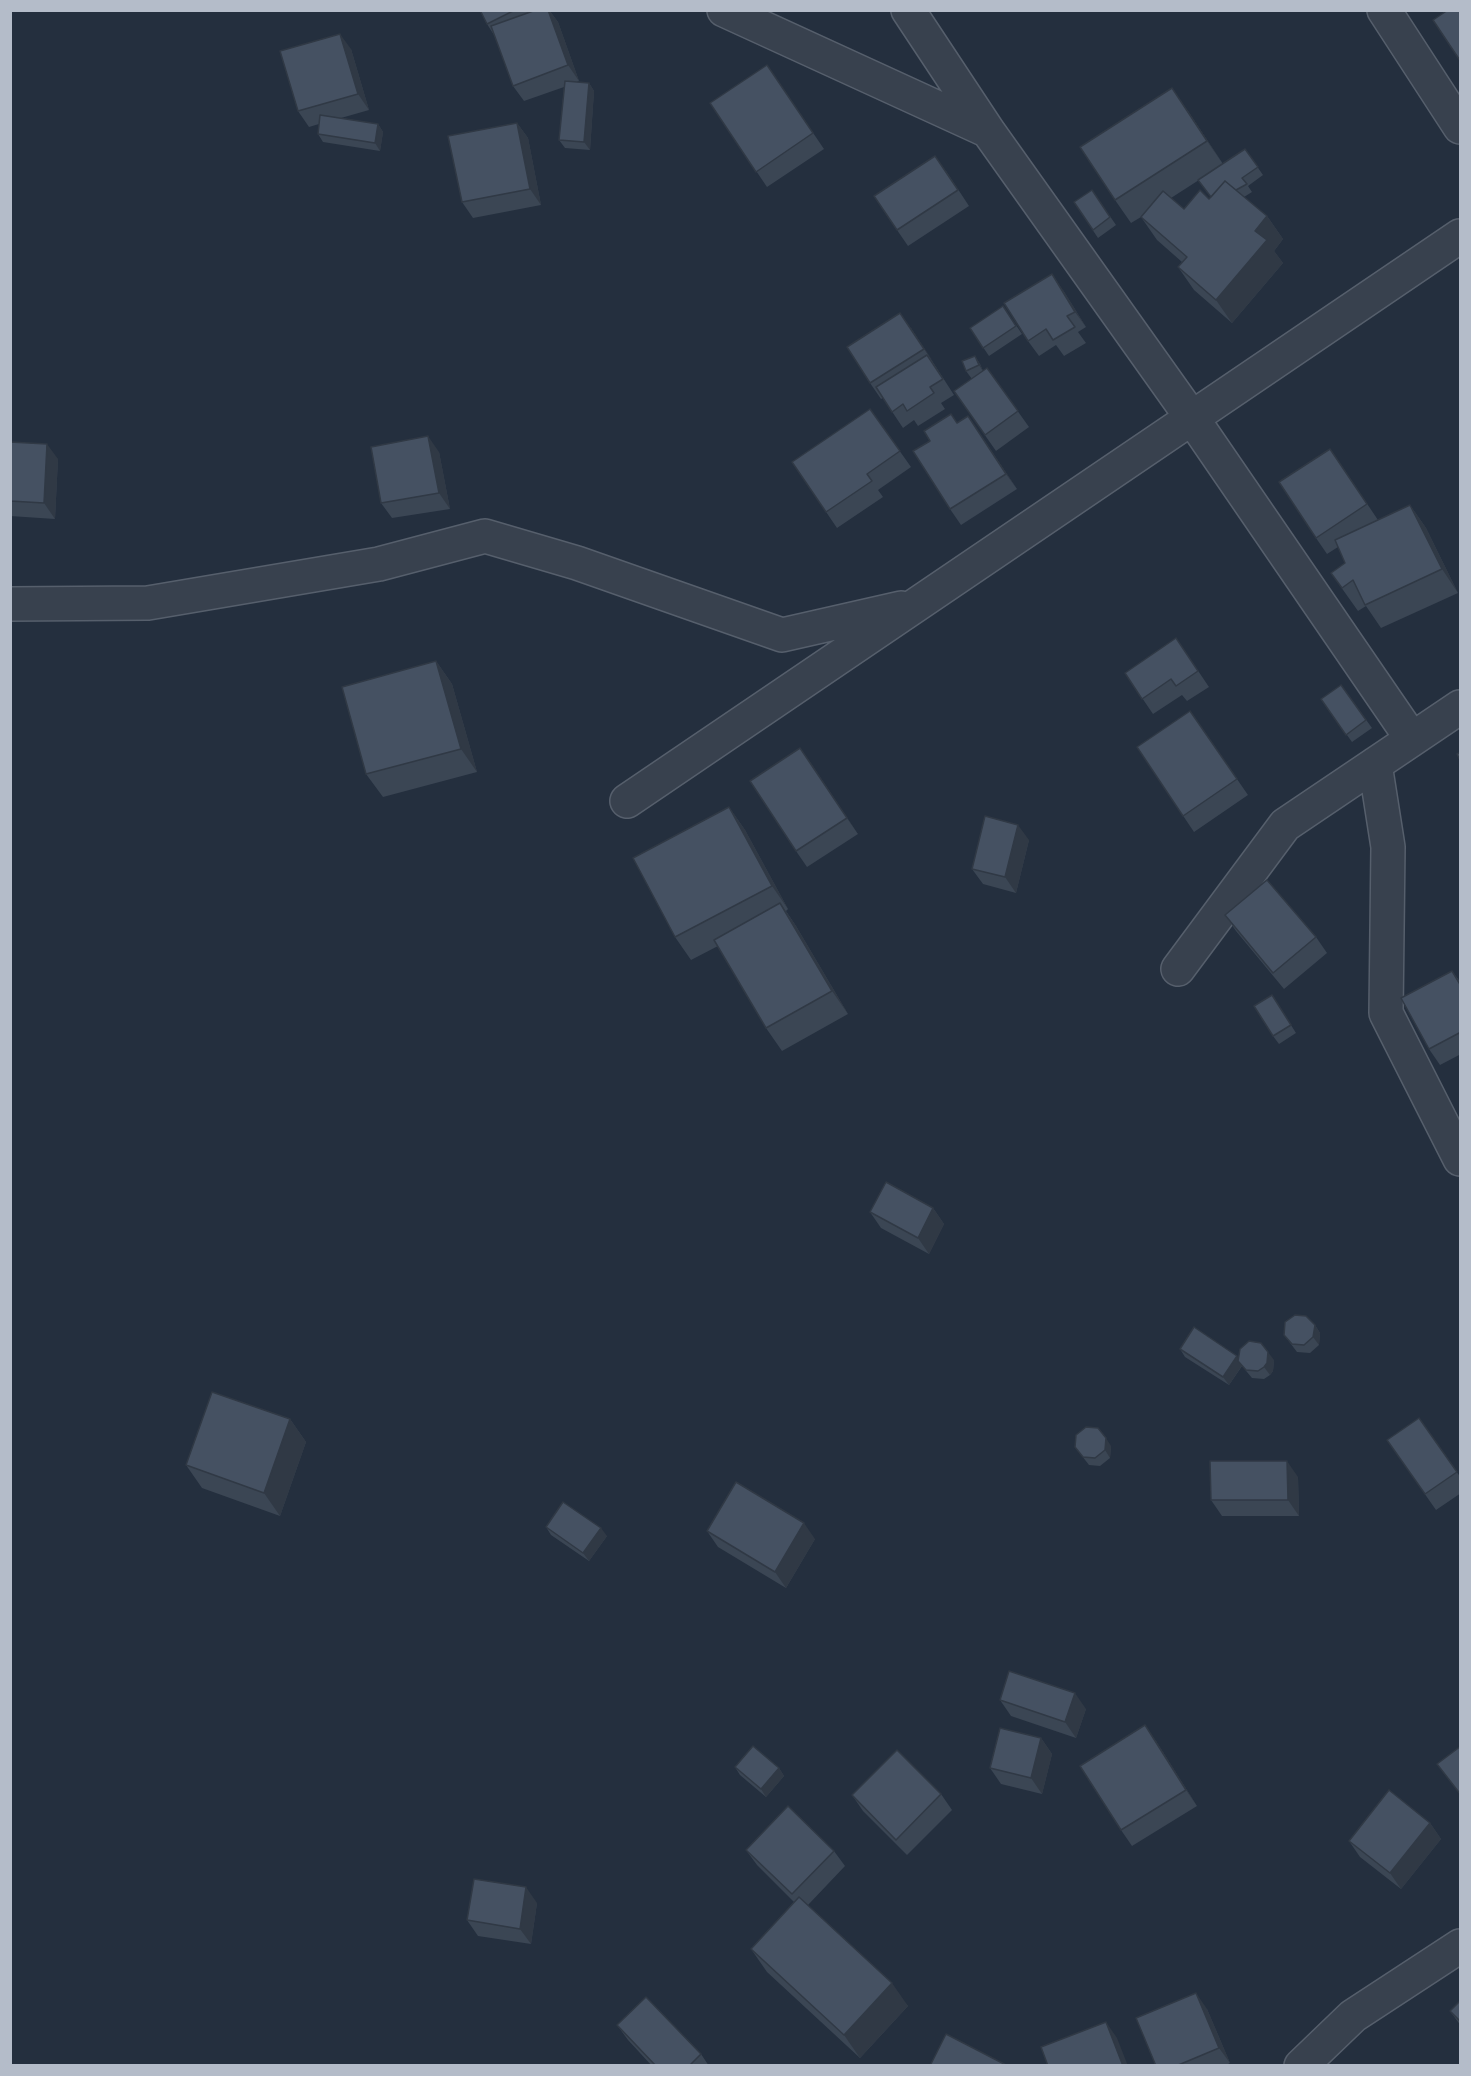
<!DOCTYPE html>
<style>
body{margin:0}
#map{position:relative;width:1471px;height:2076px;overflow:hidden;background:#242f3e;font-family:Quicksand,sans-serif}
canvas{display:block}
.frame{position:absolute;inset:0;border:12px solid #b4bcc9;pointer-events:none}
</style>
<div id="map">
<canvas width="1471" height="2076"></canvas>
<div class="frame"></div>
</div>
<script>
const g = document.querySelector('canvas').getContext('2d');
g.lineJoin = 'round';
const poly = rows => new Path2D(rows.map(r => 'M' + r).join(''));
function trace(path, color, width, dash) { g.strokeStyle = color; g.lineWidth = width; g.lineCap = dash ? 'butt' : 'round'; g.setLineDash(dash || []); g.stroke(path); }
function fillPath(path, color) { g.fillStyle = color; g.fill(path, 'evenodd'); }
const minor = poly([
 [724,10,988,131],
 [908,10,988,131,1192,418,1412,739],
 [1384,10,1460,127],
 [10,604,148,603,379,564,485,536,577,563,782,635,901,608],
 [1375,764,1388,847,1386,1013,1460,1159],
 [627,801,1460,236],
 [1178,969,1285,825,1460,707],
 [1301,2066,1353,2016,1460,1946]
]);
trace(minor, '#565f6c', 36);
trace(minor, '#38414e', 33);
fillPath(poly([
 [480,10,549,10,558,22,579,81,577,82,589,83,594,91,590,150,565,148,559,140,564,87,524,101,513,86,494,35,487,24],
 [351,49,369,110,341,118,378,124,383,132,380,151,323,142,318,134,319,124,309,127,298,111],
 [767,65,824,149,767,187,710,103],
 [1188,111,1223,164,1245,149,1263,175,1248,186,1252,192,1244,197,1267,216,1283,239,1274,251,1283,263,1232,323,1194,290,1178,267,1182,262,1157,240,1141,217,1131,223,1115,200],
 [1199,180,1211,197,1209,199,1184,209,1171,198],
 [517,123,528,138,541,205,473,218,462,202],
 [946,171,969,206,908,246,897,230],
 [1092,190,1116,225,1098,238,1074,202],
 [1063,290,1086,327,1078,332,1086,343,1064,356,1056,345,1039,356,1028,341],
 [1003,306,1022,334,989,356,970,328],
 [911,328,954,395,941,403,945,409,918,426,914,420,903,428,883,398,881,399,870,383],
 [975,356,980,364,983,371,987,368,1029,427,996,451,954,391,972,379,966,371],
 [870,409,911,467,878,490,883,497,837,528,792,462],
 [951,414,957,423,968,416,1017,489,961,525,950,509,930,441],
 [10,442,58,459,55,519,10,516],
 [439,452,450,509,392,518,381,503],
 [1341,465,1378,520,1410,505,1426,528,1458,593,1381,628,1366,606,1358,611,1331,573,1345,563,1338,547,1327,554,1316,538],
 [1176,638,1209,687,1187,701,1182,695,1153,714,1125,673],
 [436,661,452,684,477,772,383,797,366,774],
 [1341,685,1372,728,1352,742,1321,699],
 [1190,711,1248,795,1194,832,1137,747],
 [800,748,858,834,807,867,796,851],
 [729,807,745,830,788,909,786,911,796,926,848,1014,782,1051,766,1028,718,946,691,960,675,937],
 [1029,840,1016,893,983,884,972,869],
 [1225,915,1316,937,1327,953,1284,989,1236,931],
 [1452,971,1461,983,1461,1054,1440,1065,1429,1049],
 [1277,1003,1296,1033,1279,1044,1273,1036],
 [933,1208,944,1224,929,1254,881,1228,870,1212],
 [1315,1325,1320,1333,1319,1345,1310,1353,1297,1352,1284,1335],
 [1180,1349,1239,1358,1274,1360,1273,1371,1270,1375,1264,1379,1252,1378,1242,1366,1229,1385,1185,1357],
 [1419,1418,1461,1478,1461,1493,1436,1510,1387,1440],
 [290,1419,306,1442,280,1516,202,1488,186,1465],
 [1111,1446,1110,1458,1100,1466,1089,1465,1075,1447],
 [1298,1477,1299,1516,1222,1516,1211,1500],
 [546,1527,607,1536,589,1561,551,1535],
 [707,1531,815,1539,786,1588,718,1547],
 [1000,1700,1086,1709,1076,1738,1011,1716],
 [1041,1738,1052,1754,1042,1794,1001,1784,990,1768],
 [1156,1741,1197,1806,1132,1846,1121,1830],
 [735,1767,779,1768,784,1776,766,1797,740,1775],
 [941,1794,952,1810,907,1855,863,1811,852,1795],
 [1430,1823,1441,1839,1401,1889,1360,1857,1349,1841],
 [746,1850,834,1851,845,1866,808,1905,908,2006,860,2058,767,1972,751,1949,794,1902,757,1865],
 [537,1903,531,1944,478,1936,467,1920],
 [1461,2000,1461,2026,1450,2011],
 [1207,2009,1230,2063,1224,2066,1156,2066],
 [617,2025,701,2054,709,2066,652,2066,628,2040]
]), '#3b4654');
fillPath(poly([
 [548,10,549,10,558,22,579,81,568,65],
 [340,34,351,49,369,110,358,94],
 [589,83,594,91,590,150,584,142],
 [1172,88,1188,111,1223,164,1207,141],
 [517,123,528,138,541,205,530,189],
 [378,124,383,132,380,151,375,143],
 [1267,216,1283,239,1274,251,1283,263,1232,323,1216,300,1255,231],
 [1052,274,1063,290,1086,327,1075,312],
 [900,313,911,328,935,364,924,349],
 [975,356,980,364,984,373,979,365],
 [968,416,979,432,1017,489,1006,474],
 [428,436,439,452,450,509,439,493],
 [47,444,58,459,55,519,44,503],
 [1410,505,1426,528,1458,593,1442,569],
 [436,661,452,684,477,772,461,749],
 [800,748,811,763,858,834,847,818],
 [729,807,745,830,788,909,772,886],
 [1018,825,1029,840,1016,893,1005,877],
 [780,903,796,926,848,1014,832,991],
 [933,1208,944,1224,929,1254,918,1238],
 [1315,1325,1320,1333,1319,1345,1313,1337],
 [1268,1352,1274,1360,1273,1371,1270,1375,1264,1367],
 [1237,1356,1243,1364,1229,1385,1223,1377],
 [290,1419,306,1442,280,1516,264,1493],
 [1106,1438,1111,1446,1110,1458,1105,1450],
 [1287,1461,1298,1477,1299,1516,1288,1500],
 [804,1523,815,1539,786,1588,775,1572],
 [601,1528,607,1536,589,1561,583,1553],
 [1075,1693,1086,1709,1076,1738,1065,1722],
 [1145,1725,1156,1741,1197,1806,1186,1790],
 [1041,1738,1052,1754,1042,1794,1031,1778],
 [779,1768,784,1776,766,1797,761,1789],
 [1430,1823,1441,1839,1401,1889,1390,1873],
 [526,1887,537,1903,531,1944,520,1929],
 [892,1983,908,2006,860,2058,844,2035],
 [1196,1993,1207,2009,1230,2063,1219,2048],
 [1106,2022,1117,2038,1128,2066,1123,2066]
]), '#303945');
const building = poly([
 [480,10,515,10,487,24,480,10],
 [536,10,548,10,568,65,513,86,491,26,536,10],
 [1448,10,1461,10,1461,62,1433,20,1448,10],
 [340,34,358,94,298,111,280,51,340,34],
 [767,65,813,133,756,172,710,103,767,65],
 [565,81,589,83,584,142,559,140,565,81],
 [1172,88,1207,141,1115,200,1080,147,1172,88],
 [320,115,378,124,375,143,318,134,320,115],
 [517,123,530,189,462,202,448,136,517,123],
 [1245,149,1258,167,1242,178,1247,184,1236,190,1225,181,1211,197,1198,180,1245,149],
 [935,156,958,190,897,230,874,196,935,156],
 [1225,181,1267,216,1255,231,1267,240,1216,300,1178,267,1187,257,1141,217,1163,191,1184,209,1200,190,1209,199,1225,181],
 [1092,190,1110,217,1093,230,1074,202,1092,190],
 [1052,274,1075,312,1067,316,1075,327,1053,340,1046,329,1028,341,1004,303,1052,274],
 [1003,306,1016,326,983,348,970,328,1003,306],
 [900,313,924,349,870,383,847,347,900,313],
 [927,355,943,379,930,387,934,393,907,411,903,404,892,412,876,387,927,355],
 [975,356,979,365,966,371,962,361,975,356],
 [987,368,1018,411,985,435,954,391,987,368],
 [870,409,900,451,867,474,872,481,826,512,792,462,870,409],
 [951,414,957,423,968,416,1006,474,950,509,913,451,930,441,924,431,951,414],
 [428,436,439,493,381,503,371,447,428,436],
 [10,442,47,444,44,503,10,501,10,442],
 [1330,449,1367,504,1316,538,1279,482,1330,449],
 [1410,505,1442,569,1365,605,1353,580,1342,588,1331,573,1345,563,1335,540,1410,505],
 [1176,638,1198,671,1176,686,1171,679,1142,699,1125,673,1176,638],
 [436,661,461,749,366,774,342,687,436,661],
 [1341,685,1366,720,1346,735,1321,699,1341,685],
 [1190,711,1237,779,1183,816,1137,747,1190,711],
 [800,748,847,818,796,851,750,781,800,748],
 [1461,752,1461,762,1457,754,1461,752],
 [729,807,772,886,675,937,633,858,729,807],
 [985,816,1018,825,1005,877,972,869,985,816],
 [1267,880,1316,937,1273,973,1225,915,1267,880],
 [780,903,832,991,766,1028,714,940,780,903],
 [1452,971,1461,986,1461,1032,1429,1049,1401,998,1452,971],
 [1272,995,1291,1025,1273,1036,1254,1006,1272,995],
 [886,1182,933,1208,918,1238,870,1212,886,1182],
 [1295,1315,1306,1316,1315,1325,1313,1337,1304,1345,1292,1344,1284,1335,1285,1322,1295,1315],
 [1194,1327,1237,1356,1223,1377,1180,1349,1194,1327],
 [1249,1341,1261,1343,1268,1352,1267,1363,1264,1367,1258,1371,1246,1370,1238,1361,1240,1349,1249,1341],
 [212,1392,290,1419,264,1493,186,1465,212,1392],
 [1419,1418,1457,1472,1425,1494,1387,1440,1419,1418],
 [1086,1427,1098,1428,1106,1438,1105,1450,1095,1458,1083,1457,1075,1447,1076,1435,1086,1427],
 [1210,1461,1287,1461,1288,1500,1211,1500,1210,1461],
 [736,1482,804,1523,775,1572,707,1531,736,1482],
 [563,1502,601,1528,583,1553,546,1527,563,1502],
 [1009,1671,1075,1693,1065,1722,1000,1700,1009,1671],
 [1145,1725,1186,1790,1121,1830,1080,1766,1145,1725],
 [1000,1728,1041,1738,1031,1778,990,1768,1000,1728],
 [753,1746,779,1768,761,1789,735,1767,753,1746],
 [1461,1746,1461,1795,1437,1764,1461,1746],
 [897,1750,941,1794,896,1840,852,1795,897,1750],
 [1389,1790,1430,1823,1390,1873,1349,1841,1389,1790],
 [788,1806,834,1851,792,1894,746,1850,788,1806],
 [474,1879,526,1887,520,1929,467,1920,474,1879],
 [799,1897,892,1983,844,2035,751,1949,799,1897],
 [1196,1993,1219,2048,1176,2066,1156,2066,1136,2018,1196,1993],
 [646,1997,701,2054,689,2066,656,2066,617,2025,646,1997],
 [1461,2000,1461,2022,1450,2011,1461,2000],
 [1106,2022,1123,2066,1048,2066,1041,2047,1106,2022],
 [946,2034,1008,2066,930,2066,946,2034]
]);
fillPath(building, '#455162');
trace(building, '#303945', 1.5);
</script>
